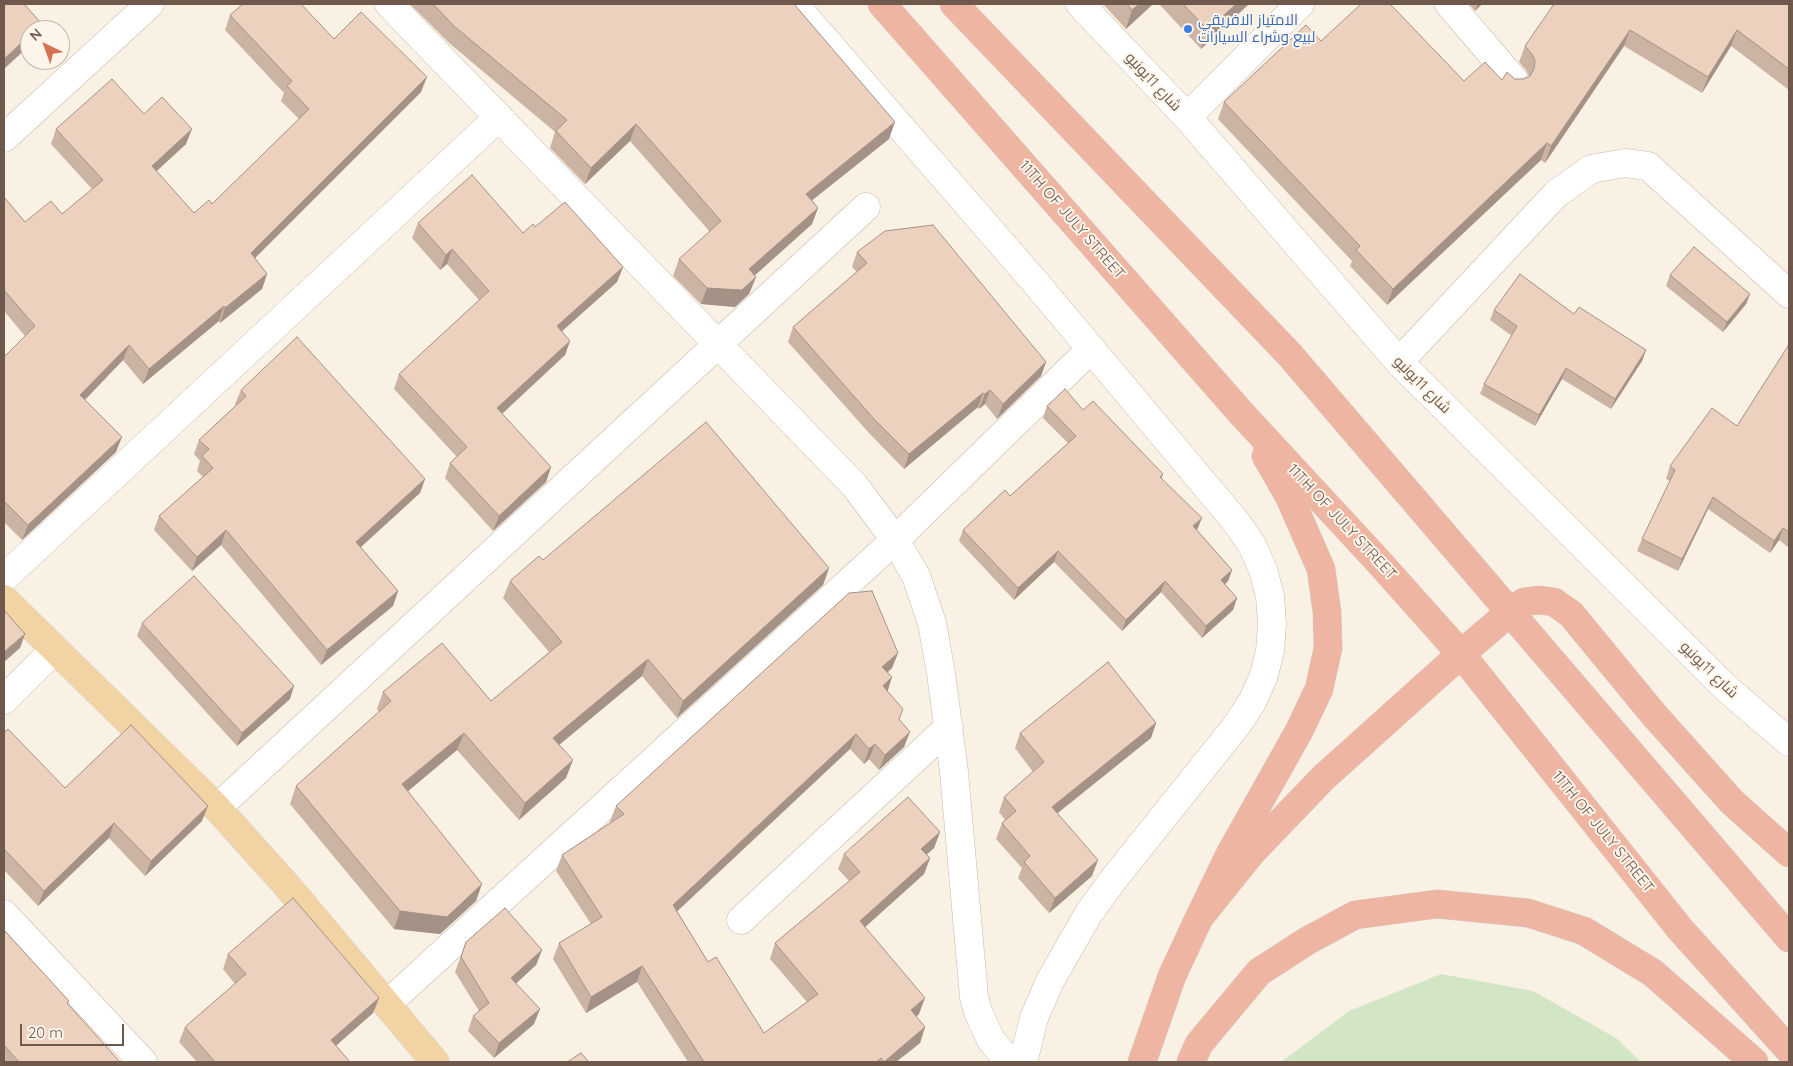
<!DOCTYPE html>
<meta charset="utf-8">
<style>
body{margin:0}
#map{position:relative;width:1793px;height:1066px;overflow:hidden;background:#faf1e5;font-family:Quicksand,sans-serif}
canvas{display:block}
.frame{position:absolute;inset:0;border:5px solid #6f594d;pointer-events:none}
.north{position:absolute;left:20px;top:20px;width:50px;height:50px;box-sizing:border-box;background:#fdf5ea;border:1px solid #c4b7ab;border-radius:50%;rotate:318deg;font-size:14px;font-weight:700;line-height:20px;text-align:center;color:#6f594d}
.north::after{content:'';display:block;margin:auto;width:18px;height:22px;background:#d77156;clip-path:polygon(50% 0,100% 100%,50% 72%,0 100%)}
.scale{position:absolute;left:20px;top:1024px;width:104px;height:22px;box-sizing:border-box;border:2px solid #6f594d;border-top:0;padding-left:6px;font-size:15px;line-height:18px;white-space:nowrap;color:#6f594d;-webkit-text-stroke:4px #fdf5ea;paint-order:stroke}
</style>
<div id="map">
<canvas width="1793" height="1066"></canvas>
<div class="frame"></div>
<div class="north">N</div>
<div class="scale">20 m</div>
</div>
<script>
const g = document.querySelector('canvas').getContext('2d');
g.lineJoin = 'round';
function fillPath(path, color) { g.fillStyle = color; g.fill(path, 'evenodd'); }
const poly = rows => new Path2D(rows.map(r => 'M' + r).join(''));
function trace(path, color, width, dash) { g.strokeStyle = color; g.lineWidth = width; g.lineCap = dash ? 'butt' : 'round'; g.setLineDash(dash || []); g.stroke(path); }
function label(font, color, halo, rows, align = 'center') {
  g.font = font + ' Quicksand,Cairo,sans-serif'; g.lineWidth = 4; g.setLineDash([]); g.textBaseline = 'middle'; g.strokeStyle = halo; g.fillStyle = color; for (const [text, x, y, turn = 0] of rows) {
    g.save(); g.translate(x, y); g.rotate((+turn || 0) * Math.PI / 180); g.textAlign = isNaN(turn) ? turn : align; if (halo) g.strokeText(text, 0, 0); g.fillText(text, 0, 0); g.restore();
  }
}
fillPath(poly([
 [1441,974,1533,991,1616,1038,1641,1062,1281,1062,1349,1011]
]), '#d2e5c5');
const minor = poly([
 [389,4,855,486,895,540,916,576,932,623,941,673,954,772,974,997,978,1012,991,1040,1001,1052,1014,1062,1023,1062],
 [794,4,1035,282,1237,523,1252,545,1263,570,1270,596,1272,624,1270,651,1263,678,1252,702,1237,725,1113,880,1089,913,1050,981,1034,1018,1023,1062],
 [1080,4,1187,117,1399,362,1726,688,1789,742],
 [1449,4,1514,80],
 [1187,117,1300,4],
 [4,138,150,4],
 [1399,362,1556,194,1591,169,1625,163,1648,166,1789,294],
 [4,578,499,117],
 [4,700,55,649],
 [217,808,866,207],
 [4,914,143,1062],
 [741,920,949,727],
 [387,1004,895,540,1091,349]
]);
const major = poly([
 [4,599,217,808,289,888,435,1062]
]);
const highway = poly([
 [882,4,1241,413,1378,561,1461,654,1680,929,1789,1050],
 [954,4,1290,355,1789,938],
 [1199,918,1252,852,1323,778,1461,654,1510,612,1524,602,1539,600,1554,602,1571,614,1655,716,1732,802,1789,853],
 [1142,1062,1172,976,1199,918,1230,854,1299,731,1319,689,1328,648,1327,612,1321,569,1289,496,1266,456],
 [1191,1062,1199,1044,1259,972,1307,941,1355,915,1437,904,1528,913,1584,931,1653,973,1754,1062]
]);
trace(minor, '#c9b9ac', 29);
trace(major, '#d7d1cd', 29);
trace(highway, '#d7d1cd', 29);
trace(minor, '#fff', 28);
trace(major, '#f2d4a4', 28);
trace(highway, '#eeb5a2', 28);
fillPath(poly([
 [410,4,794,4,889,139,812,200,818,208,812,224,754,276,756,277,749,294,735,307,701,304,673,276,679,259,710,232,630,141,585,184,550,148,555,132,448,42],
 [1103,4,1153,4,1126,29],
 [1159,4,1249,4,1201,49],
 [1469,4,1482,4,1475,11],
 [1789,4,1789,90,1731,46,1702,93,1624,46,1545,163,1541,160,1387,305,1350,266,1352,261,1218,119,1224,102,1321,41,1464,81,1502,80,1515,79,1523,79,1529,76,1526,70,1519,62,1525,46],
 [230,15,334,39,421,92,255,258,267,274,262,289,220,323,219,321,143,384,123,360,85,400,116,452,22,540,4,522,4,357,25,336,4,311,4,197,25,222,62,214,92,189,51,144,56,129,144,114,186,144,156,171,194,213,212,204,299,119,281,101,284,93,225,30],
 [418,223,523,233,535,227,623,267,617,282,562,331,570,341,565,355,502,414,551,467,546,482,493,531,445,478,450,463,457,457,394,389,399,374,479,300,447,264,440,270,412,238],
 [857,252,1046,362,1041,376,997,419,985,404,979,409,978,407,904,469,869,433,788,342,793,327,857,272,852,267],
 [1670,275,1750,294,1746,304,1723,332,1666,286],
 [1494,310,1574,314,1646,350,1642,361,1611,409,1562,379,1535,426,1480,394,1484,384,1512,336,1490,320],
 [1789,347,1789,548,1779,540,1770,553,1708,509,1678,571,1637,551,1642,539,1670,481,1666,479,1670,466,1737,426],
 [241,390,425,479,420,493,361,547,398,591,393,606,321,665,221,545,192,571,154,530,159,516,203,477,197,471,200,461,194,454,199,440,236,405,235,404],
 [1047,406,1083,410,1163,474,1162,478,1197,530,1232,570,1228,581,1225,584,1237,598,1233,610,1202,638,1161,592,1122,631,1054,562,1014,600,959,541,963,530,1010,496,1068,443,1043,418],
 [543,560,829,568,823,585,677,718,642,676,559,745,566,778,519,820,457,750,407,792,476,901,440,934,394,929,290,804,296,786,379,712,377,709,383,692,491,701,549,652,503,598,510,581],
 [142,623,290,699,237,746,137,636],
 [898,653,892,668,887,673,892,677,887,690,899,720,904,747,879,770,869,759,864,764,850,749,677,911,708,962,764,1033,807,1002,770,959,775,943,849,881,838,869,844,854,940,832,934,848,926,855,930,858,924,874,865,927,919,1014,916,1017,925,1027,920,1043,896,1062,688,1062,637,982,586,1013,553,959,559,943,591,924,556,871,562,855,611,822,610,821,616,806],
 [1156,723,1151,738,1057,814,1092,876,1049,913,1018,878,1022,868,996,839,1002,823,1005,820,999,812,1004,797,1033,772,1015,748,1020,733],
 [4,733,65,788,202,821,145,876,109,838,38,906,4,870],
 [4,930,69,1001,68,1004,120,1062,4,1062],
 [466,942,542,950,536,965,516,983,534,1024,494,1058,468,1031,473,1016,479,1011,455,972],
 [228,954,379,998,373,1013,336,1046,350,1062,197,1062,179,1042,185,1027,235,984,223,969]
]), '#cbb4a4');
fillPath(poly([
 [1139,4,1153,4,1126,29,1132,10],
 [1236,4,1249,4,1201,49,1208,30],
 [1478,4,1482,4,1475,11],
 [42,24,40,30,36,30],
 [1630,30,1624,46,1545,163,1551,146],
 [1737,30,1731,46,1702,93,1708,77],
 [30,35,30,45,4,69,4,59],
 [427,77,421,92,245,268,251,253],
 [895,122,889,139,800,210,806,194],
 [636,124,630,141,585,184,591,168],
 [192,129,186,144,146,181,152,166],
 [1547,143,1541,160,1387,305,1393,289],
 [818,208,812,224,743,286,749,269],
 [452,249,447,264,440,270,446,255],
 [623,267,617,282,551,341,557,326],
 [267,274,262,289,220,323,225,308],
 [756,277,749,294,735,307,701,304,707,288],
 [1750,294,1746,304,1723,332,1727,322],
 [224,306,219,321,143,384,149,369],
 [570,341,565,355,492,423,497,408],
 [129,345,123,360,75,410,80,395],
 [1646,350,1642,361,1611,409,1615,399],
 [1046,362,1041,376,997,419,1003,404],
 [1566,368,1562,379,1535,426,1539,415],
 [990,390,985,404,979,409,985,394],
 [983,393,978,407,904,469,909,454],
 [122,437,116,452,22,540,28,525],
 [551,467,546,482,493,531,499,516],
 [425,479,420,493,351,556,356,542],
 [1713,497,1708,509,1678,571,1682,559],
 [1202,518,1197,530,1189,538,1193,526],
 [1783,528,1779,540,1770,553,1774,541],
 [226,530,221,545,192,571,197,557],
 [1058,551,1054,562,1014,600,1018,588],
 [829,568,823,585,677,718,683,701],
 [1232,570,1228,581,1217,592,1221,580],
 [1165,581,1161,592,1122,631,1126,620],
 [398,591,393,606,321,665,327,650],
 [1237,598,1233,610,1202,638,1206,626],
 [25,634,20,648,4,662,4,652],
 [898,653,892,668,876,683,882,667],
 [648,659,642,676,547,755,553,738],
 [892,677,887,693,883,686],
 [294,686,290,699,237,746,242,733],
 [1156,723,1151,738,1046,822,1052,807],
 [910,732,904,747,879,770,885,755],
 [464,733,457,750,395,802,402,784],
 [856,734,850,749,668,920,673,905],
 [875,744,869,759,864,764,869,749],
 [573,760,566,778,519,820,525,803],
 [208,806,202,821,145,876,151,861],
 [114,823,109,838,38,906,44,891],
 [940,832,934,848,916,864,921,849],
 [930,858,924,874,854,937,860,921],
 [1098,860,1092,876,1049,913,1055,898],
 [482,884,476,901,440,934,394,929,400,911],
 [542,950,536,965,506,993,511,978],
 [642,966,637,982,586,1013,591,997],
 [379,998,373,1013,325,1055,331,1040],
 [925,998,919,1014,905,1026,911,1010],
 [540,1009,534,1024,494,1058,499,1043],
 [925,1027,920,1043,896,1062,884,1062]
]), '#a59286');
const building = poly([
 [4,4,24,4,42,24,36,30,30,30,30,35,4,59,4,4],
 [243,4,301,4,334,39,361,12,427,77,251,253,267,274,225,308,224,306,149,369,129,345,80,395,122,437,28,525,4,501,4,357,35,326,4,290,4,197,25,222,51,201,62,214,103,180,56,129,112,79,144,114,162,97,192,129,152,166,194,213,209,200,212,204,309,109,287,86,292,81,230,15,243,4],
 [433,4,794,4,895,122,806,194,818,208,749,269,756,277,742,290,707,288,679,259,721,221,636,124,591,168,556,131,567,120,454,26,433,4],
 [1127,4,1139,4,1132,10,1127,4],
 [1183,4,1236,4,1208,30,1183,4],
 [1361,4,1390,4,1464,81,1485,62,1502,80,1507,72,1515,79,1523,79,1530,76,1534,69,1535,61,1532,54,1525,46,1554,4,1789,4,1789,69,1737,30,1708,77,1630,30,1551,146,1547,143,1393,289,1356,250,1360,246,1224,102,1306,25,1321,41,1361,4],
 [472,175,523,233,533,224,535,227,565,202,623,267,557,326,570,341,497,408,551,467,499,516,450,463,467,447,399,374,489,291,452,249,446,255,418,223,472,175],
 [933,225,1046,362,1003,404,990,390,985,394,983,393,909,454,874,419,793,327,867,263,857,252,885,231,933,225],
 [1694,247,1750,294,1727,322,1670,275,1694,247],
 [1520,274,1574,314,1579,307,1646,350,1615,399,1566,368,1539,415,1484,384,1517,326,1494,310,1520,274],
 [297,337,425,479,356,542,398,591,327,650,226,530,197,557,159,516,213,468,202,456,209,449,199,440,246,396,241,390,297,337],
 [1788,346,1789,347,1789,532,1783,528,1774,541,1713,497,1682,559,1642,539,1675,470,1670,466,1712,408,1737,426,1788,346],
 [1065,389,1083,410,1093,401,1163,474,1160,477,1202,518,1193,526,1232,570,1221,580,1237,598,1206,626,1165,581,1126,620,1058,551,1018,588,963,530,1005,490,1010,496,1076,436,1047,406,1065,389],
 [706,422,829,568,683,701,648,659,553,738,573,760,525,803,464,733,402,784,482,884,447,917,400,911,296,786,391,701,383,692,442,643,491,701,562,642,510,581,539,556,543,560,706,422],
 [194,576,294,686,242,733,142,623,194,576],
 [872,591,898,653,882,667,892,677,883,686,903,709,899,719,910,732,885,755,875,744,869,749,856,734,673,905,708,962,716,957,764,1033,818,994,775,943,860,872,844,854,908,797,940,832,921,849,930,858,860,921,925,998,911,1010,925,1027,884,1062,881,1058,876,1062,704,1062,642,966,591,997,559,943,602,917,562,855,624,814,616,806,849,593,872,591],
 [4,610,25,634,4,652,4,610],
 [1108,662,1156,723,1052,807,1098,860,1055,898,1024,862,1030,856,1002,823,1016,811,1004,797,1044,762,1020,733,1108,662],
 [131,725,208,806,151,861,114,823,44,891,4,849,4,733,8,729,65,788,131,725],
 [293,898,379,998,331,1040,350,1062,212,1062,214,1061,185,1027,246,974,228,954,293,898],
 [505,908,542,950,511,978,540,1009,499,1043,473,1016,489,1003,461,957,466,942,505,908],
 [4,930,69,1001,67,1003,120,1062,19,1062,4,1045,4,930],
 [581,1053,589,1062,567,1062,581,1053]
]);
fillPath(building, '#ecd1bf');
trace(building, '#a59286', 1);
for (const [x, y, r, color] of [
 [1188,29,5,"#3f7fe0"]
]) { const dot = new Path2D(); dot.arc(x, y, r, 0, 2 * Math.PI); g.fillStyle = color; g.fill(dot); trace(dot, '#fdf5ea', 2); }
label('15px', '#366cbe', '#fdf5ea', [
 ["الامتياز الافريقي",1198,20],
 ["لبيع وشراء السيارات",1198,37]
], 'left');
label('15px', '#6f594d', '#fdf5ea', [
 ["شارع 11يونيو",1153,82,47],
 ["11TH OF JULY STREET",1072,220,49],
 ["شارع 11يونيو",1422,385,45],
 ["11TH OF JULY STREET",1342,522,47],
 ["شارع 11يونيو",1709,670,44],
 ["11TH OF JULY STREET",1603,832,51]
]);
</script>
